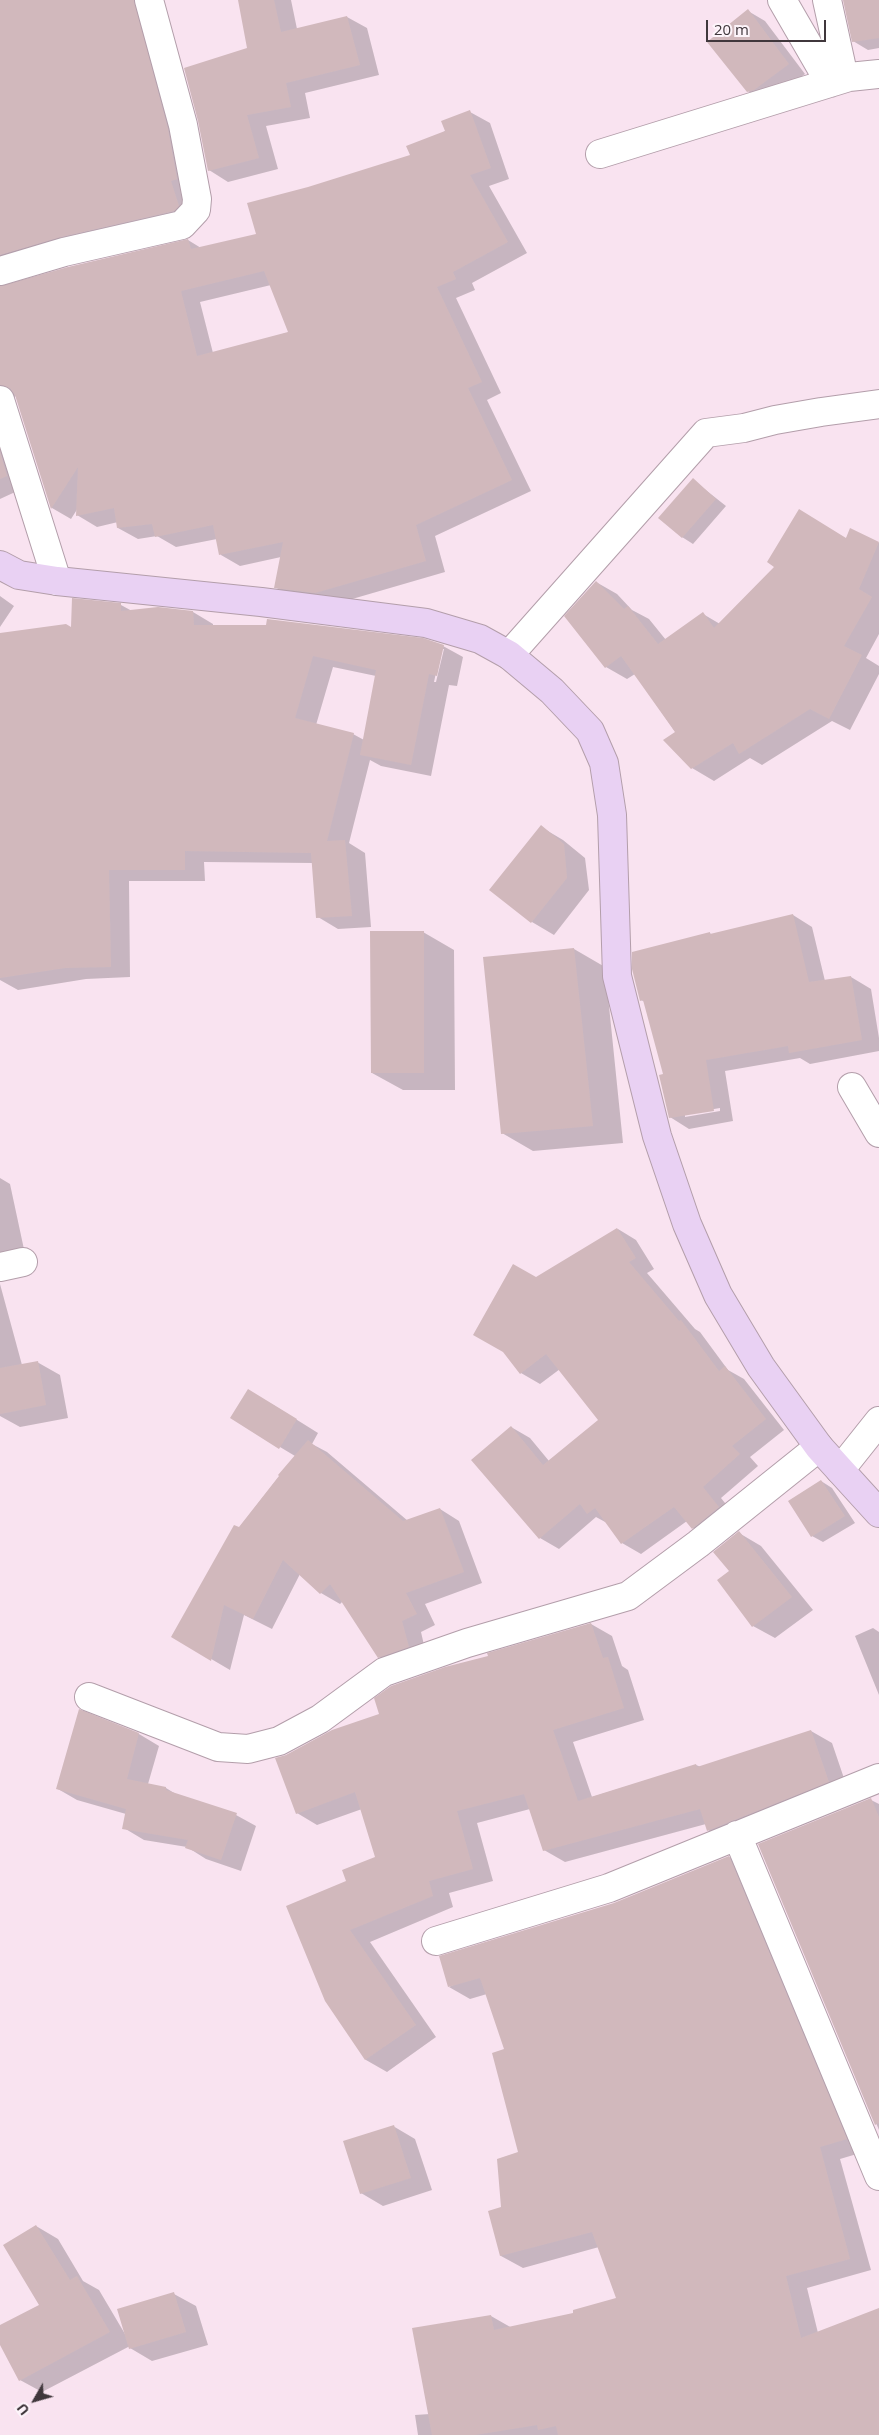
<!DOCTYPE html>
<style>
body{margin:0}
#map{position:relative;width:879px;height:2435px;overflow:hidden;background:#f9e3f0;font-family:"Open Sans",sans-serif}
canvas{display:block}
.north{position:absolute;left:10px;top:2375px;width:50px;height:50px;-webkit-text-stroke:4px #fdf4fa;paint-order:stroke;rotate:232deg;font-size:14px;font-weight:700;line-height:20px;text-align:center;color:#40373c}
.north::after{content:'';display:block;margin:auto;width:18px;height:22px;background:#40373c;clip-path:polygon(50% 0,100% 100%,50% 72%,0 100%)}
.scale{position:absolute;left:706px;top:20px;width:120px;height:22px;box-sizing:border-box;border:2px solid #40373c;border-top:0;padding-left:6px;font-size:15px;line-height:18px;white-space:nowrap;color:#40373c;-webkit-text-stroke:4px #fdf4fa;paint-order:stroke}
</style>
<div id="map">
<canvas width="879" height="2435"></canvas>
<div class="north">U</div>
<div class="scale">20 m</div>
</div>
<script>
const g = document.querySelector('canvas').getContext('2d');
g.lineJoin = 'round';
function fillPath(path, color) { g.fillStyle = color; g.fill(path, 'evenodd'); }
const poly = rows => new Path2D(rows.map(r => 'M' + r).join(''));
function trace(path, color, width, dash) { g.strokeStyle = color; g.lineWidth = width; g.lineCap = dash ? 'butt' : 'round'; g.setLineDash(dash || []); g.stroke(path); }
fillPath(poly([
 [0,0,145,0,198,217,4,279,4,287,188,240,201,248,257,235,308,189,412,156,470,112,490,123,509,179,489,186,527,253,472,283,475,290,456,298,501,393,487,400,531,491,435,536,445,572,335,604,295,598,275,587,281,557,240,566,221,555,217,539,176,547,157,536,138,539,118,528,118,522,97,527,77,515,78,508,71,519,52,508,16,396,8,401,26,487,0,499],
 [271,285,290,332,213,353,200,302],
 [239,0,291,0,297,29,347,17,367,28,379,75,305,93,310,118,266,126,278,169,228,182,209,170,248,49],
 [844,0,879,0,879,48,868,50,853,41],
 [748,11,765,21,805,74,771,99,765,101,748,91],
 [693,480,726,506,693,544,682,537],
 [850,530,879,543,879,634,866,658,879,666,879,674,850,730,832,721,762,765,750,758,714,781,692,768,676,733,635,674,627,679,606,667,596,582,617,594,632,610,649,619,666,640,703,614,720,624,846,539],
 [0,596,14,606,0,627],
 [121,605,132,611,193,612,213,624,213,626,443,646,463,657,457,686,449,685,431,776,381,766,370,760,349,843,365,853,371,927,338,929,318,917,313,863,204,862,205,881,129,881,130,977,86,979,18,990,0,980,0,634,72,629],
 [441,649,444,649,436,682,434,682],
 [333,667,376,676,364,740,353,734,316,725],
 [541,827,563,840,585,858,589,890,554,935,532,922],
 [793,915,812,927,825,981,851,977,871,989,879,1038,879,1051,810,1064,800,1058,725,1071,733,1121,689,1129,670,1117,664,1075,645,1002,641,1000,710,933,712,935],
 [720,1108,720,1111,685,1117,685,1114],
 [423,932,454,950,455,1090,403,1090,372,1073],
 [574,949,605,967,623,1143,533,1151,502,1133],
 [0,1178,10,1184,25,1254,0,1259],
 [618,1229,636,1240,654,1269,647,1273,695,1329,700,1332,728,1370,744,1379,784,1430,750,1457,758,1466,721,1498,737,1518,712,1538,693,1528,687,1521,641,1554,622,1543,607,1523,596,1517,559,1549,540,1538,472,1460,511,1427,530,1438,549,1461,600,1421,560,1369,540,1384,521,1373,536,1278],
 [0,1284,22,1365,37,1362,60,1375,68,1418,20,1427,0,1416],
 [270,1403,318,1433,312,1444,327,1452,408,1521,440,1509,459,1521,482,1583,425,1604,435,1625,421,1632,427,1658,398,1668,379,1657,343,1601,340,1604,321,1593,300,1574,272,1629,244,1615,230,1670,172,1636,239,1528,295,1456,280,1447],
 [821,1481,832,1488,855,1523,823,1542,812,1536],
 [739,1533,761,1546,813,1610,775,1638,753,1626,730,1572],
 [591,1624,612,1636,622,1666,628,1670,644,1720,573,1742,592,1797,696,1765,701,1767,811,1731,832,1743,849,1793,729,1842,708,1830,706,1824,565,1862,544,1850,530,1809,477,1823,493,1881,449,1893,453,1907,370,1942,436,2037,387,2072,366,2060,326,2001,348,1881,376,1857,362,1809,317,1825,297,1813,380,1715,489,1657],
 [873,1628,879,1632,879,1695,855,1636],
 [80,1711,139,1734,159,1746,148,1784,166,1788,179,1796,236,1815,256,1826,241,1871,206,1859,187,1847,144,1840,124,1828,126,1814,77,1800,58,1789],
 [871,1800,879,1804,879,2130,759,1845],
 [729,1857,750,1870,867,2151,840,2159,871,2270,807,2288,818,2333,879,2310,879,2435,418,2435,415,2415,430,2414,491,2316,512,2328,575,2314,617,2299,599,2247,523,2268,501,2256,502,2208,519,2153,505,2050,487,1994,470,1999,449,1987,614,1904],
 [393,2126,415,2139,432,2190,383,2206,361,2193],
 [36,2226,58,2239,83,2281,99,2290,125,2334,174,2294,196,2306,208,2345,152,2361,130,2348,130,2346,42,2392,20,2380,0,2342,0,2326,40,2305]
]), '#0003');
fillPath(poly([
 [0,0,134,0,168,129,177,179,171,181,179,206,174,211,61,237,0,255],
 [238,0,274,0,281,32,347,16,360,65,286,83,291,107,247,115,259,158,208,171,198,121,184,68,247,48],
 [843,0,879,0,879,38,852,42],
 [748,9,789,64,754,90,747,92,707,42],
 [470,110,491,168,470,175,508,242,453,272,456,279,437,287,482,382,468,388,512,480,416,525,426,561,315,593,274,588,283,542,219,555,213,525,155,537,152,524,117,528,114,508,76,516,78,467,51,509,15,395,10,388,0,385,0,286,68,267,188,239,191,249,256,234,247,203,308,187,410,155,406,146,445,131,441,121],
 [264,271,288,332,197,356,181,291],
 [0,452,7,476,0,479],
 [693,478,716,499,682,538,658,518],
 [799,509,846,538,850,528,879,542,859,589,872,597,844,646,862,655,829,719,810,709,739,754,733,743,691,769,663,740,675,732,621,656,605,668,564,616,596,581,624,609,628,606,658,644,703,612,714,628,774,567,767,562],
 [72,598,121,603,121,611,158,607,193,611,194,625,266,625,267,619,423,638,444,645,437,676,429,674,411,765,360,755,376,670,313,656,295,718,354,733,327,841,345,840,352,916,316,918,311,853,185,851,185,870,109,870,111,967,65,968,0,978,0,633,66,624,71,627],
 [541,825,564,844,567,878,531,923,489,890],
 [793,914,809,982,851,976,862,1040,789,1053,788,1046,706,1060,714,1111,669,1118,659,1075,663,1074,643,1000,640,1001,632,969,632,952,710,932,710,934],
 [370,931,424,931,424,1073,371,1073],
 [574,948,593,1126,501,1134,483,957],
 [617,1228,636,1258,629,1262,679,1321,681,1320,719,1371,725,1366,766,1419,732,1446,740,1454,703,1487,719,1507,692,1529,674,1507,621,1544,595,1508,587,1514,580,1504,539,1539,471,1460,511,1426,543,1465,598,1420,546,1354,520,1374,503,1352,473,1335,513,1264,536,1277],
 [38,1361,46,1405,0,1414,0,1368],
 [248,1389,297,1419,279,1449,230,1418],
 [308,1440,403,1521,440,1508,464,1572,406,1593,417,1614,402,1621,409,1647,378,1658,330,1584,320,1594,283,1560,253,1619,224,1605,211,1661,171,1637,234,1525,239,1527,279,1476,278,1475],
 [821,1480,845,1516,811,1537,788,1501],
 [739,1531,792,1597,752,1627,717,1580,729,1571,713,1552],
 [591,1623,603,1658,608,1657,624,1708,553,1730,578,1801,696,1764,697,1767,811,1730,829,1782,707,1831,700,1809,543,1851,524,1794,457,1811,473,1869,429,1881,433,1896,350,1930,416,2025,365,2060,325,2001,286,1906,346,1881,342,1870,375,1857,355,1792,296,1814,275,1758,286,1755,332,1730,379,1714,374,1698,391,1686,445,1667,488,1656,487,1653],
 [79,1709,139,1733,127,1779,166,1787,166,1790,237,1813,221,1860,185,1848,188,1840,122,1829,126,1809,56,1789],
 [871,1798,879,1817,879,2123,875,2125,758,1844],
 [729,1856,847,2139,820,2147,850,2259,786,2276,801,2338,879,2308,879,2435,558,2435,556,2426,538,2430,537,2425,475,2435,432,2435,412,2328,491,2315,494,2330,573,2313,573,2310,616,2298,592,2232,500,2256,488,2211,501,2207,497,2159,518,2152,492,2053,504,2049,480,1978,448,1987,439,1956,614,1903],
 [394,2125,411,2178,360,2194,343,2141],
 [36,2225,70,2280,77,2276,110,2332,19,2381,0,2345,0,2325,39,2305,3,2245],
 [174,2292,186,2332,129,2349,117,2309]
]), '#d1b8bc');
const street = poly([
 [782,0,830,83],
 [827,0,843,73,849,77,879,74],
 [600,154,849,77],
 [0,271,64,252,182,225,196,210,197,199,183,125,149,0],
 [0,400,57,581],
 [509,655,706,433,744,428,775,420,821,412,879,404],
 [852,1087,879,1133],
 [0,1267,23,1262],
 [840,1470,879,1421],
 [89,1697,218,1747,248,1749,279,1741,320,1719,384,1672,467,1643,628,1596,698,1544,819,1447],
 [737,1835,879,2176],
 [436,1941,609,1888,879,1778]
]);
const secondary = poly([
 [0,565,19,575,57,581,261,602,426,623,480,639,509,655,552,691,590,731,604,763,612,815,617,976,657,1136,687,1224,718,1295,761,1367,819,1447,879,1513]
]);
trace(street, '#b39eaa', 30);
trace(secondary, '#b39eaa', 30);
trace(street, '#fff', 28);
trace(secondary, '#e9d1f3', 28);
</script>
